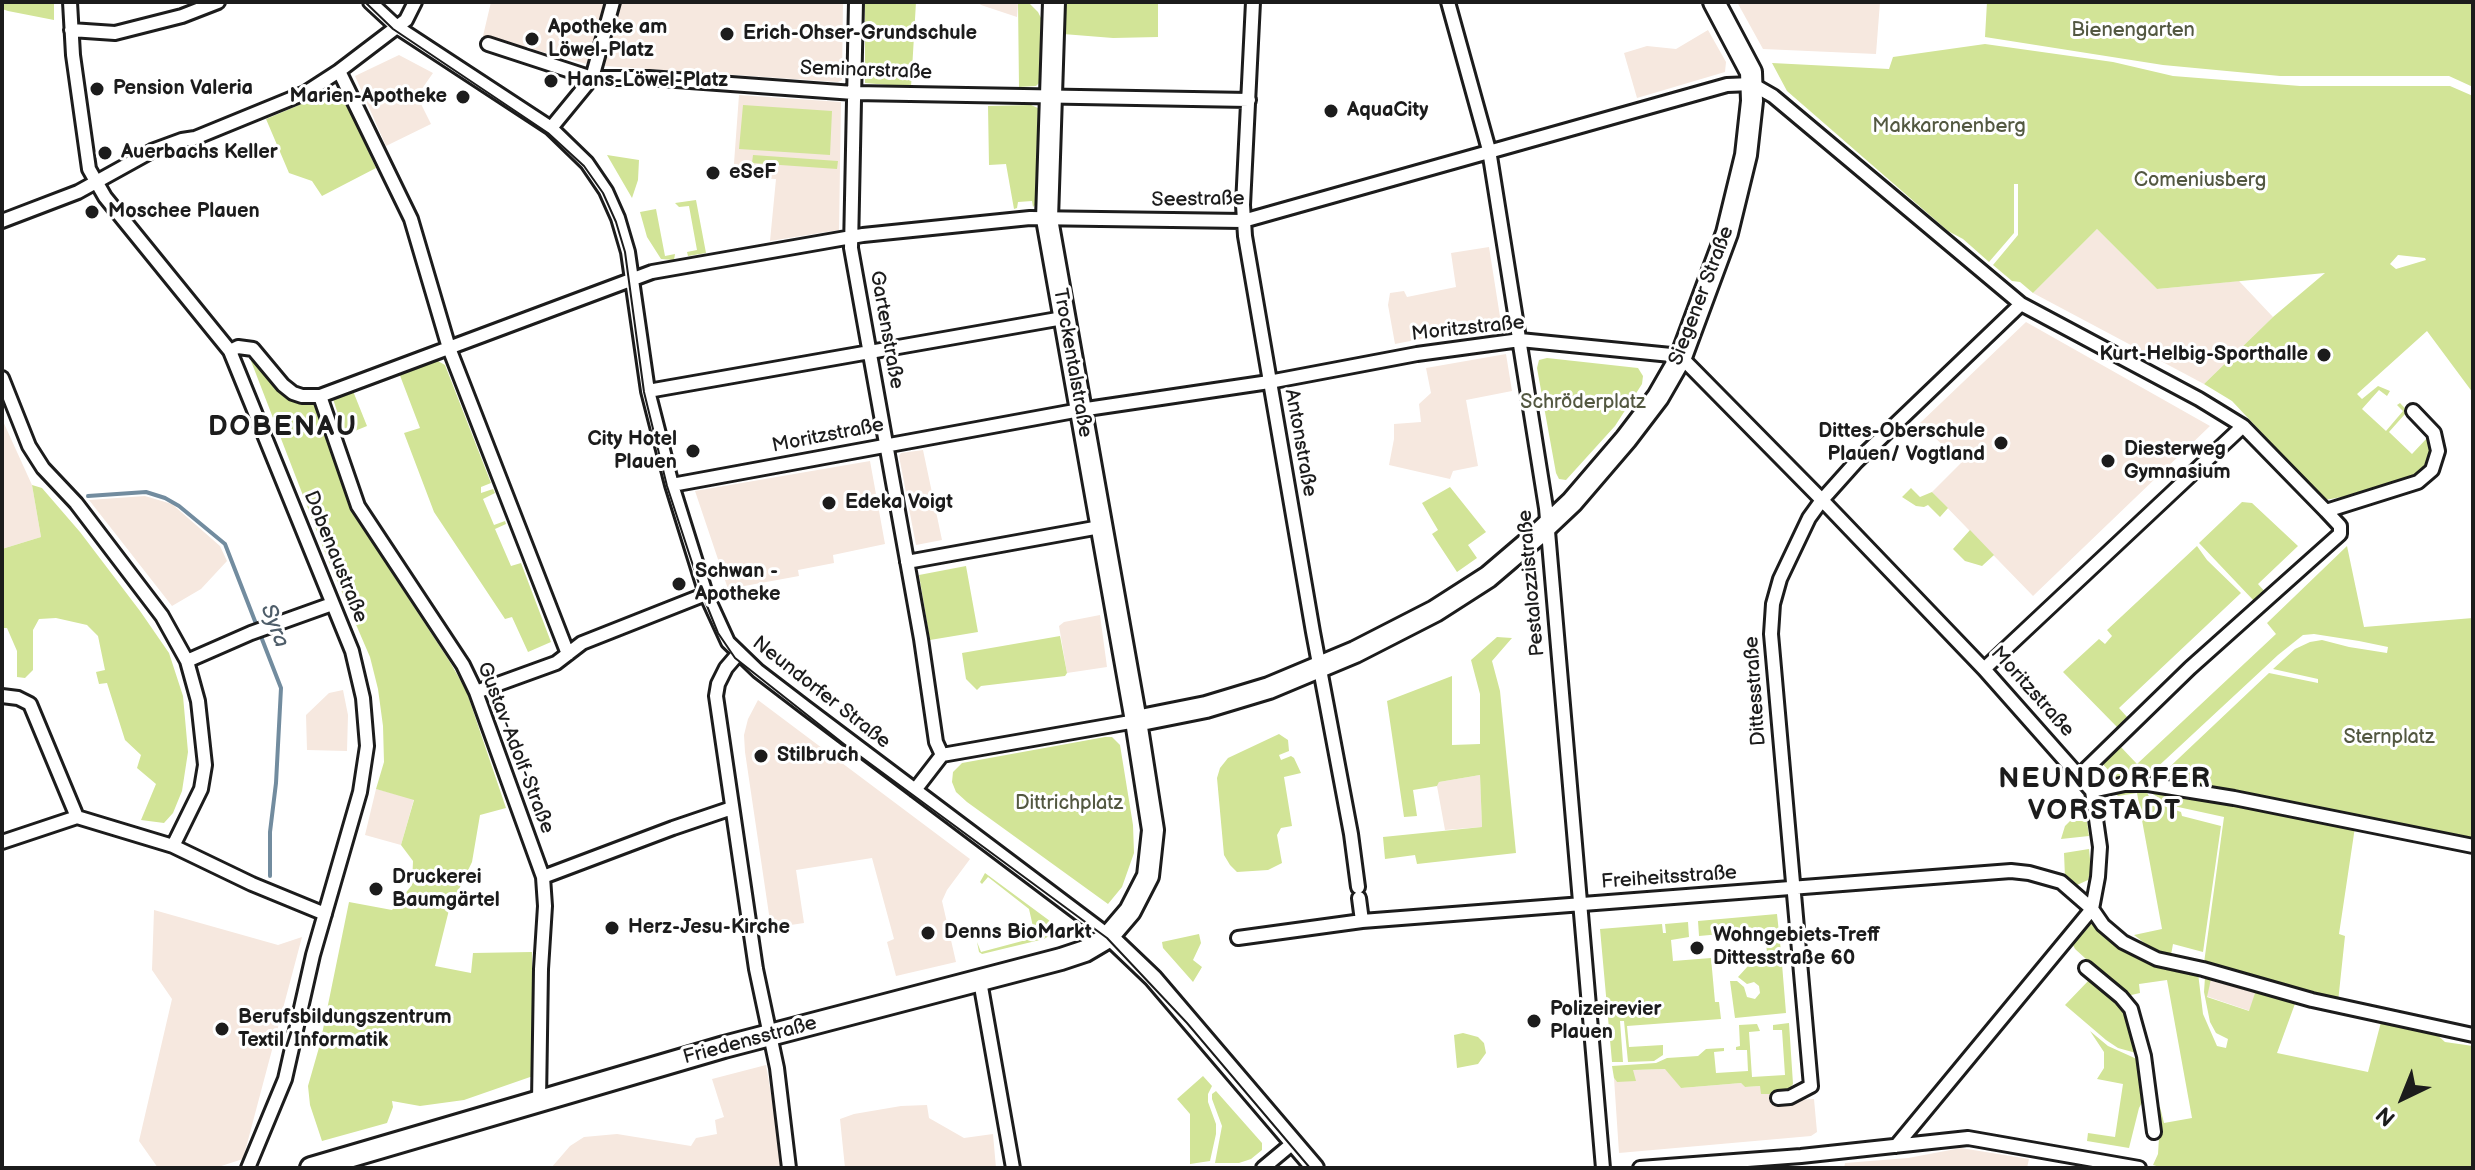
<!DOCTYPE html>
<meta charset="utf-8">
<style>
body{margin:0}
#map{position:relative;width:2475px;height:1170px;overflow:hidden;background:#fff;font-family:"Balsamiq Sans",sans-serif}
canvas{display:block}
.frame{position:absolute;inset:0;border:4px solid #1c1c1c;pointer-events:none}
.north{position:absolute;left:2363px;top:1058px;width:80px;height:80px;-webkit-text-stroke:6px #fff;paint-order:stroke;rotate:223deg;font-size:22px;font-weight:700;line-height:32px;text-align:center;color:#1c1c1c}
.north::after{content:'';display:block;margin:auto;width:28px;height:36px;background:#1c1c1c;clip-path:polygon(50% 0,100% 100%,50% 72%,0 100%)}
</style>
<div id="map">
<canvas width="2475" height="1170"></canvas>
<div class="frame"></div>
<div class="north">N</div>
</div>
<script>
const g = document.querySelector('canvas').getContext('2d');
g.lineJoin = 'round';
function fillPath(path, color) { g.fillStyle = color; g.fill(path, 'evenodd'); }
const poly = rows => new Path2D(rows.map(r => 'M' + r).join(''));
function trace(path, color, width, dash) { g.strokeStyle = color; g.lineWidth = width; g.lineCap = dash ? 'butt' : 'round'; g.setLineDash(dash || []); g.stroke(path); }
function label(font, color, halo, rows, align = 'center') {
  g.font = font + ' "Balsamiq Sans",sans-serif'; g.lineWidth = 6; g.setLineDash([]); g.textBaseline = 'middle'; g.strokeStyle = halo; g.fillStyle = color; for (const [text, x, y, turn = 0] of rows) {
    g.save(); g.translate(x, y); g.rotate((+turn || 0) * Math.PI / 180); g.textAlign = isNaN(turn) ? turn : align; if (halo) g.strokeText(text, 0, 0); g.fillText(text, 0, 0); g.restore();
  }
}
fillPath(poly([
 [491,2,604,2,589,61,587,64,483,36],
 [619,2,843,2,842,80,838,82,604,66],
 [978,2,1018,2,1017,17,981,5],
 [1737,2,1880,2,1876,54,1763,49],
 [1708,30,1726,62,1725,72,1637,98,1624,53,1647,46,1676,49],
 [399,55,433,73,417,96,431,124,386,146,355,76],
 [739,95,841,102,839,230,770,241,776,179,733,177],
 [2097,229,2157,289,2239,281,2273,317,2204,384,2033,293],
 [1489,247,1501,323,1395,344,1388,305,1390,293,1404,291,1407,297,1456,287,1451,253],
 [2026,322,2210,426,2033,596,1932,492,1961,463,1920,423],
 [1506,354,1512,391,1466,400,1478,466,1453,471,1450,479,1389,465,1394,439,1394,424,1421,422,1419,404,1431,393,1426,368],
 [2,419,32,485,41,537,2,549],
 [923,450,942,540,916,545,899,456,901,453],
 [870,461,885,544,833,555,834,563,798,570,799,576,728,589,695,491],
 [145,496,172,504,220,546,227,561,201,589,172,606,89,500],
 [1100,615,1107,667,1067,673,1059,626,1064,622],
 [343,690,348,715,347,751,307,750,306,715,329,693],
 [758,700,970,859,947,890,942,901,956,962,896,976,887,942,894,939,872,858,796,870,804,923,771,928,745,752,744,735,748,719],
 [1480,775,1482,827,1445,830,1437,786,1439,782],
 [376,789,414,799,401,845,365,835],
 [154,910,278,945,302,937,243,1159,215,1168,158,1168,139,1141,172,999,152,970],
 [2211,979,2256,990,2250,1011,2206,996],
 [766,1065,784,1168,551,1168,570,1146,584,1137,617,1134,691,1146,696,1138,717,1134,715,1120,724,1117,712,1079],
 [1666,1069,1681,1088,1741,1083,1745,1087,1760,1086,1776,1094,1777,1101,1814,1099,1817,1132,1811,1136,1619,1153,1614,1078,1617,1082,1632,1070],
 [927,1105,929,1118,964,1138,993,1134,996,1168,845,1168,840,1119,854,1114,901,1106],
 [1961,1148,2029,1159,2027,1168,1844,1168,1845,1163,1908,1158]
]), '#f6e8df');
fillPath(poly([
 [2,2,54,2,54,20,8,11,2,9],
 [865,2,916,2,911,87,865,83],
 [1018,2,1028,2,1038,12,1041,18,1039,83,1036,86,1019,87],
 [1065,2,1158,2,1158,37,1113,38,1063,34],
 [1987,2,2473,2,2473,87,2449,76,2280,76,2163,65,1985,37],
 [1985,44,2113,62,2173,76,2300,86,2450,86,2473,96,2473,393,2427,331,2357,394,2362,399,2378,386,2390,391,2387,396,2379,390,2362,409,2386,431,2403,411,2397,405,2400,403,2414,418,2413,420,2405,414,2389,432,2412,454,2428,437,2422,430,2430,435,2433,448,2430,464,2418,478,2364,493,2325,500,2232,401,2204,384,2273,317,2325,273,2157,289,2097,229,2033,293,2020,282,2012,281,1993,265,2018,235,2018,184,2014,184,2014,233,1989,262,1963,239,1948,231,1787,91,1772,63,1889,69,1893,57],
 [2398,255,2425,258,2426,260,2396,269,2390,264],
 [335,90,342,94,376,168,322,196,312,181,289,173,266,119],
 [743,105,832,111,830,155,739,149],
 [1031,105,1038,108,1035,205,1033,207,1032,201,1018,202,1017,208,1014,209,1006,164,989,165,988,106],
 [607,155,639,160,638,180,632,198],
 [753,155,838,161,837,169,752,163],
 [696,200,706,253,688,256,687,252,697,250,689,206,679,207,675,203],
 [656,209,665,256,675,254,674,260,661,259,647,237,640,212],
 [1547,358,1638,368,1643,376,1642,384,1615,426,1566,480,1559,479,1556,473,1537,368,1539,360],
 [254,360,258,360,279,390,291,398,316,404,323,417,352,512,450,662,466,690,506,808,480,815,472,862,449,910,435,966,471,973,473,953,532,952,533,1076,464,1100,420,1106,392,1101,393,1107,387,1123,322,1141,310,1105,308,1086,320,1044,349,902,392,910,412,885,413,861,401,845,414,800,376,789,384,762,383,726,378,689,370,657,326,555,251,361],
 [436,360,445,365,491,483,481,487,481,493,493,489,495,493,483,499,494,525,505,521,506,524,495,529,511,566,521,563,551,642,528,652,512,617,505,619,434,512,404,433,420,428,399,373],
 [353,391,367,426,345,435,333,399],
 [32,485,42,488,80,532,140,611,169,653,183,696,188,752,182,791,173,813,164,823,141,820,156,784,137,768,141,755,125,740,107,683,99,684,96,672,105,670,98,636,87,625,56,618,39,619,33,630,33,670,25,678,17,677,17,651,7,628,2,628,2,549,41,537],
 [1450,487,1486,532,1468,545,1477,558,1457,572,1432,534,1438,530,1422,503],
 [1911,488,1920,497,1932,492,1948,508,1940,517,1928,505,1924,507,1916,506,1902,497],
 [2242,502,2252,503,2298,546,2258,584,2266,593,2255,602,2199,543],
 [1970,530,1994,555,1982,566,1965,561,1953,549],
 [2197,546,2207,560,2241,593,2119,708,2127,717,2117,727,2063,672,2099,639,2105,644,2112,636,2107,630],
 [2347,546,2364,627,2473,618,2473,842,2160,776,2269,673,2318,683,2318,679,2273,669,2295,649,2310,642,2322,640,2349,647,2387,653,2388,647,2359,641,2314,634,2303,635,2278,655,2151,773,2111,781,2110,772,2099,760,2119,745,2137,764,2276,634,2267,623],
 [966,566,978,632,930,640,919,575],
 [1060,636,1067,673,1065,676,981,686,977,690,966,679,962,653],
 [1497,637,1512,638,1492,661,1500,691,1516,853,1417,864,1415,855,1385,859,1383,837,1482,827,1480,775,1439,782,1437,786,1413,790,1417,816,1404,817,1387,701,1452,676,1452,745,1480,744,1480,694,1471,660],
 [1279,734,1288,740,1289,751,1279,755,1281,760,1291,756,1294,758,1301,773,1284,777,1292,826,1281,828,1277,835,1282,863,1268,870,1237,872,1230,865,1224,855,1217,778,1220,768,1228,758],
 [1105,737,1112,737,1120,745,1133,825,1134,853,1122,887,1108,904,967,802,956,792,952,782,953,772,962,763],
 [2151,787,2355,827,2339,934,2345,936,2338,1002,2204,963,2224,817,2169,805,2153,794],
 [2145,789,2150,798,2158,804,2181,812,2182,816,2221,826,2203,952,2173,944,2171,955,2155,951,2134,935,2162,929,2137,793,2118,796,2112,790],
 [2070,821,2087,821,2089,836,2061,839,2065,826],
 [2089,849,2091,869,2088,880,2077,885,2065,877,2064,853],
 [985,873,1054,924,1056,932,1044,939,982,954,979,952,977,942,981,952,1026,940,1034,931,1029,909,988,877,982,884,980,882],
 [1777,914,1782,961,1733,965,1732,957,1767,953,1765,930,1699,936,1698,921],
 [1688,922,1689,937,1671,940,1673,961,1711,958,1715,1002,1719,1002,1721,1019,1627,1026,1629,1047,1663,1045,1663,1055,1654,1061,1628,1062,1624,1021,1620,1021,1623,1062,1612,1062,1600,929,1662,924,1663,933,1666,933,1665,924],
 [2091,924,2095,925,2129,953,2143,960,2198,973,2203,1014,2217,1046,2226,1048,2228,1039,2216,1033,2210,1022,2204,992,2205,977,2211,979,2207,997,2249,1011,2256,990,2282,998,2286,995,2296,1001,2277,1053,2368,1072,2381,1022,2434,1032,2445,1042,2473,1046,2473,1168,2163,1168,2153,1165,2158,1154,2159,1138,2157,1107,2160,1107,2164,1123,2192,1118,2167,980,2139,984,2140,993,2127,996,2075,949,2073,945],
 [1199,934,1201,943,1193,960,1202,967,1193,982,1163,948,1162,942],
 [1782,964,1786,1013,1735,1018,1730,981,1737,981,1744,987,1747,997,1755,999,1760,993,1759,986,1754,982,1747,984,1738,977,1748,966],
 [2090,979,2123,1006,2131,1018,2138,1051,2136,1053,2118,1048,2106,1040,2065,1005],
 [1789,1023,1793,1084,1789,1089,1776,1094,1761,1094,1760,1086,1745,1087,1741,1083,1681,1088,1665,1069,1633,1070,1636,1081,1617,1082,1614,1078,1612,1066,1656,1063,1667,1058,1698,1056,1706,1049,1724,1048,1724,1051,1714,1052,1716,1073,1748,1071,1747,1050,1736,1050,1736,1047,1740,1046,1739,1025,1757,1024,1760,1031,1749,1032,1752,1077,1785,1075,1782,1030,1773,1030,1773,1025],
 [2090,1031,2108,1046,2139,1060,2145,1097,2139,1108,2129,1148,2087,1141,2088,1133,2115,1137,2123,1084,2097,1079,2104,1068,2104,1052],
 [1463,1033,1478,1037,1484,1043,1486,1053,1478,1064,1457,1068,1454,1035],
 [1203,1076,1212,1086,1208,1094,1208,1102,1216,1124,1216,1134,1210,1161,1190,1164,1190,1114,1177,1099],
 [1216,1091,1262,1143,1262,1150,1251,1159,1239,1163,1215,1163,1222,1126,1212,1099,1212,1094]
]), '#d2e497');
trace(poly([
 [88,496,146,492,165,498,179,506,225,544,281,688,276,783,270,832,270,876]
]), '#728c9f', 4);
const minor = poly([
 [70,2,73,55,89,169,105,197,230,351,352,651,363,698,367,746,360,792,313,955,285,1079,248,1168],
 [370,2,397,27,551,128,587,163,606,191,618,218,628,252,648,391,672,485,706,594,728,642,758,671,805,707,1109,936],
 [856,2,851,248,921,639,936,742,942,755],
 [1253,2,1243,205,1245,236,1313,632,1351,834,1358,887],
 [1448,2,1489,150,1546,508,1603,1168],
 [71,30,115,33,182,16,218,2],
 [488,44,592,78,649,78,854,93,1249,100],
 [339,71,411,219,449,348,568,654],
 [551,128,592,78,613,2],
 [2,221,78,192,152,151,182,140,195,138,305,93,339,71,406,20,415,2],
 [230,351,238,347,253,349,283,385,293,393,302,396,320,396,652,272,863,235,1030,218,1243,221,1727,85,1752,84,1773,96,2021,304,2199,399,2243,426,2326,511,2418,482,2432,470,2438,451,2434,433,2413,411],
 [2,378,29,446,43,468,76,503,162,616,187,661,198,701,205,765,201,789,173,846],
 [648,391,1063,318],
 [320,396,358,506,463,665,476,692,543,877,545,906,541,969,539,1101],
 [672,485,1080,410,1269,382,1417,354,1520,340,1671,355,1681,357,1822,500,1984,669,2092,791],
 [907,562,1100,527],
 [738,654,726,668,718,684,716,696,756,969,777,1068,789,1168],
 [187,661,251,633,332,604],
 [1984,669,2243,426],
 [476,692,556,663,582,643,706,594],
 [2,696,18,698,30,704,77,817,173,846,252,884,325,914],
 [2080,775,2190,668,2340,534,2340,526,2326,511],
 [915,790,942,755,1136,721],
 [2092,791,2125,784,2148,784,2234,798,2473,846],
 [2,842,77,817],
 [543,877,673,828,732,808],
 [1359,898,1362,921],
 [1238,938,1362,921,2011,871,2029,873,2061,882,2092,909,2103,925,2123,942,2157,959,2203,969,2312,1000,2473,1035],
 [2086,968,2121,997,2131,1009,2144,1056,2154,1132],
 [980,981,1013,1168],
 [1778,1098,1790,1097,1811,1086,1771,634,1773,604,1780,579,1809,518,1822,500,1856,462,2021,304],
 [1896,1146,2092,909,2098,877,2100,847,2092,791],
 [1263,1168,1293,1143],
 [1640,1168,1801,1156,1968,1138,2139,1168]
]);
const tertiary = poly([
 [1109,936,1153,978,1315,1168]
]);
const primary = poly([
 [1136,721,1206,707,1269,688,1355,652,1435,611,1488,577,1536,536,1572,502,1626,439,1658,397,1681,357,1727,233,1746,155,1752,101,1751,72,1714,2],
 [311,1168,724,1047,1061,959,1085,951,1107,938,1130,911,1148,876,1153,830,1136,721,1047,219,1054,2]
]);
trace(minor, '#1c1c1c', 18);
trace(tertiary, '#1c1c1c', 22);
trace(primary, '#1c1c1c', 26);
trace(minor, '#fff', 12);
trace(tertiary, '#fff', 16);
trace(primary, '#fff', 20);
trace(poly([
 [365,2,393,29,548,133,584,166,603,193,616,222,625,252,644,392,667,486,703,596,718,633,735,658,849,748,1107,938,1187,1023,1310,1168]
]), '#1c1c1c', 2);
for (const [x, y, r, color] of [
 [727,34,8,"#1c1c1c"],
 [532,39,8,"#1c1c1c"],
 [551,81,8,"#1c1c1c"],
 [97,89,8,"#1c1c1c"],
 [463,97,8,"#1c1c1c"],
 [1331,111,8,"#1c1c1c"],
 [105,153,8,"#1c1c1c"],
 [713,173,8,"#1c1c1c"],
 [92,212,8,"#1c1c1c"],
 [2324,355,8,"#1c1c1c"],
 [2001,443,8,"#1c1c1c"],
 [693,451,8,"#1c1c1c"],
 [2108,461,8,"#1c1c1c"],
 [829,503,8,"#1c1c1c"],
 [679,584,8,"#1c1c1c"],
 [761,756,8,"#1c1c1c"],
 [376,889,8,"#1c1c1c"],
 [612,928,8,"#1c1c1c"],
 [928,933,8,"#1c1c1c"],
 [1697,948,8,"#1c1c1c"],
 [1534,1021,8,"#1c1c1c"],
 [222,1029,8,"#1c1c1c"]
]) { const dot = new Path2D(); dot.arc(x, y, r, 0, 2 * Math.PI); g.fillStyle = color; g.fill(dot); trace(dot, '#fff', 3); }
label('bold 20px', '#1c1c1c', '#fff', [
 ["Apotheke am",548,28],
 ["Löwel-Platz",548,51],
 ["Erich-Ohser-Grundschule",743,34],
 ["Hans-Löwel-Platz",567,81],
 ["Pension Valeria",113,89],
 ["Marien-Apotheke",447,97,"right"],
 ["AquaCity",1347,111],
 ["Auerbachs Keller",121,153],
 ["eSeF",729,173],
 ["Moschee Plauen",108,212],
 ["Kurt-Helbig-Sporthalle",2308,355,"right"],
 ["Dittes-Oberschule",1985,432,"right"],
 ["Plauen/ Vogtland",1985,455,"right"],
 ["City Hotel",677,440,"right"],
 ["Plauen",677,463,"right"],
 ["Diesterweg",2124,450],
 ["Gymnasium",2124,473],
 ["Edeka Voigt",845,503],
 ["Schwan -",695,572],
 ["Apotheke",695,595],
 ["Stilbruch",777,756],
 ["Druckerei",392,878],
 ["Baumgärtel",392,901],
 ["Herz-Jesu-Kirche",628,928],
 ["Denns BioMarkt",944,933],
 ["Wohngebiets-Treff",1713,936],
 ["Dittesstraße 60",1713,959],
 ["Polizeirevier",1550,1010],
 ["Plauen",1550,1033],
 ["Berufsbildungszentrum",238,1018],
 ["Textil/Informatik",238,1041]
], 'left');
label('20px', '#535841', '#fff', [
 ["Bienengarten",2133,31],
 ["Makkaronenberg",1949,127],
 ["Comeniusberg",2200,181],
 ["Schröderplatz",1583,403],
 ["Sternplatz",2389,738],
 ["Dittrichplatz",1069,804]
]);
label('20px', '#1c1c1c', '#fff', [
 ["Seminarstraße",866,71,2],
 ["Seestraße",1198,200,-1],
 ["Siegener Straße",1702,296,-69],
 ["Moritzstraße",1468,329,-6],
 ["Gartenstraße",886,330,80],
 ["Trockentalstraße",1072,363,80],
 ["Moritzstraße",828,436,-11],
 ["Antonstraße",1300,443,80],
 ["Dobenaustraße",335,557,68],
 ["Pestalozzistraße",1532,583,-95],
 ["Dittesstraße",1756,691,-94],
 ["Moritzstraße",2032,692,48],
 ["Neundorfer Straße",821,693,38],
 ["Gustav-Adolf-Straße",515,748,69],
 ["Freiheitsstraße",1669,878,-4],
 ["Friedensstraße",750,1041,-15]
]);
label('italic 22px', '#4e5d69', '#fff', [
 ["Syra",274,626,69]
]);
g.letterSpacing = '2px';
label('bold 28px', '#1c1c1c', '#fff', [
 ["DOBENAU",283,428],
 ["NEUNDORFER",2105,780],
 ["VORSTADT",2105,812]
]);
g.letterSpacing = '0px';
</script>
